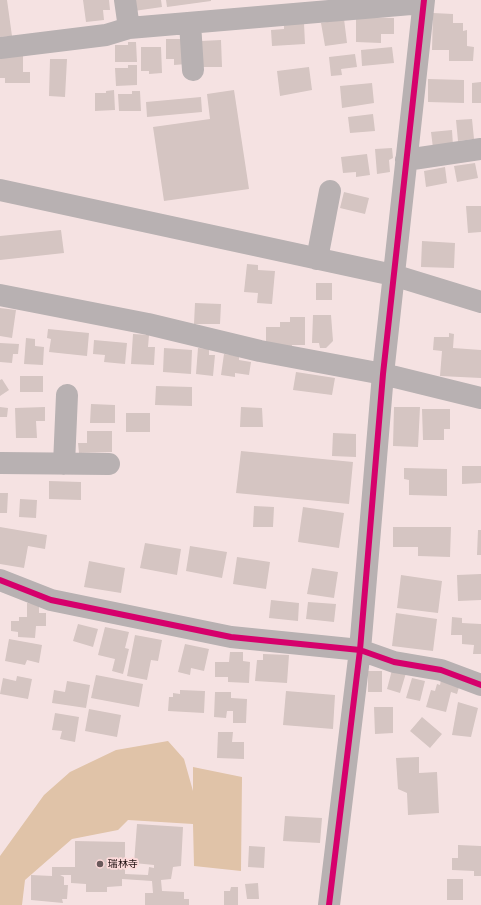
<!DOCTYPE html>
<meta charset="utf-8">
<style>
body{margin:0}
canvas{display:block;background:#f5e2e2}
</style>
<canvas width="481" height="905"></canvas>
<script>
const g = document.querySelector('canvas').getContext('2d');
g.lineJoin = 'round';
function fillPath(path, color) { g.fillStyle = color; g.fill(path, 'evenodd'); }
const poly = rows => new Path2D(rows.map(r => 'M' + r).join(''));
function trace(path, color, width, dash) { g.strokeStyle = color; g.lineWidth = width; g.lineCap = dash ? 'butt' : 'round'; g.setLineDash(dash || []); g.stroke(path); }
function label(font, color, halo, rows, align = 'center') {
  g.font = font + ' "Fira Sans Condensed","Noto Sans JP",sans-serif'; g.lineWidth = 3.5; g.setLineDash([]); g.textBaseline = 'middle'; g.strokeStyle = halo; g.fillStyle = color; for (const [text, x, y, turn = 0] of rows) {
    g.save(); g.translate(x, y); g.rotate((+turn || 0) * Math.PI / 180); g.textAlign = isNaN(turn) ? turn : align; if (halo) g.strokeText(text, 0, 0); g.fillText(text, 0, 0); g.restore();
  }
}
fillPath(poly([
 [168,741,184,759,193,791,193,767,242,777,241,871,194,866,193,824,128,820,118,830,72,839,25,880,22,905,0,905,0,856,44,795,70,772,116,750]
]), '#e0c3a8');
fillPath(poly([
 [0,0,7,0,12,36,0,37],
 [83,0,109,0,110,10,103,10,104,20,86,22],
 [132,0,161,0,162,7,134,11],
 [166,0,211,0,211,1,167,7],
 [433,13,453,14,453,23,463,23,463,31,467,30,467,46,474,47,473,61,449,61,449,50,432,50],
 [356,17,394,18,394,34,381,34,381,43,356,42],
 [344,19,347,43,325,46,321,23],
 [304,23,305,44,272,46,271,30,284,29,284,24],
 [166,39,186,39,187,64,174,65,174,59,166,59],
 [221,40,222,67,202,67,201,41],
 [128,42,136,42,137,62,115,62,115,45,128,45],
 [141,47,161,47,162,73,149,74,149,71,141,71],
 [392,47,394,63,362,66,361,50],
 [355,54,357,67,341,69,342,75,331,76,329,57],
 [0,56,23,56,23,72,30,72,30,83,5,83,5,78,0,78],
 [50,59,67,59,65,97,49,96],
 [128,65,137,65,137,85,116,86,115,68,128,68],
 [309,67,312,90,280,96,277,71],
 [428,79,464,80,464,103,428,102],
 [481,82,481,103,472,103,472,83],
 [372,83,374,103,342,108,340,86],
 [114,90,115,110,95,111,95,93,106,93,106,91],
 [234,90,249,189,164,201,153,127,210,119,207,94],
 [132,91,140,91,141,111,119,111,118,94,132,94],
 [201,97,202,112,147,117,146,102],
 [373,114,375,131,350,133,348,117],
 [472,119,474,139,458,141,456,120],
 [452,130,453,146,433,148,431,132],
 [392,148,393,158,389,160,390,172,377,174,375,149],
 [367,154,370,175,356,177,356,172,343,173,341,157],
 [475,163,478,178,457,182,454,166],
 [445,167,447,183,426,187,424,171],
 [344,192,369,198,365,214,340,208],
 [466,206,481,206,481,232,468,233],
 [61,230,64,253,0,260,0,236],
 [422,241,455,243,454,268,421,267],
 [247,264,258,265,258,270,275,271,272,304,257,303,258,293,244,292],
 [316,283,332,283,332,300,316,300],
 [195,303,221,304,220,324,194,324],
 [0,308,16,310,12,338,0,336],
 [313,315,331,315,333,341,326,348,320,348,319,343,312,343],
 [290,317,305,317,305,345,292,345,292,349,266,349,266,327,280,327,280,322,290,322],
 [48,329,89,333,87,356,49,352,51,339,47,338],
 [449,333,454,334,453,348,481,350,481,378,440,376,442,351,433,350,434,337,449,337],
 [133,334,149,335,148,347,155,347,154,365,131,364],
 [26,338,35,339,35,346,44,347,43,365,24,364],
 [94,340,127,343,125,364,104,362,105,355,93,354],
 [0,343,19,344,18,354,13,354,12,363,0,362],
 [164,348,192,350,191,374,163,372],
 [198,348,209,349,209,355,215,355,213,376,196,374],
 [224,354,239,356,239,360,251,362,249,375,235,373,235,377,221,375],
 [296,372,335,378,332,395,293,390],
 [20,376,43,376,43,392,20,392],
 [2,379,9,390,0,396,0,380],
 [156,386,192,387,192,406,155,405],
 [91,404,115,405,115,423,90,423],
 [0,407,8,408,7,417,0,417],
 [45,407,45,421,36,421,37,438,16,438,15,408],
 [241,407,262,408,263,427,240,427],
 [394,407,420,407,418,447,393,446],
 [422,409,450,409,450,429,444,429,444,440,423,440],
 [126,413,150,413,150,432,126,432],
 [87,431,112,431,112,452,79,453,78,443,87,443],
 [333,433,356,434,356,457,332,456],
 [241,451,353,462,349,504,236,493],
 [462,466,481,466,481,483,462,484],
 [404,468,447,469,447,496,409,495,409,480,404,479],
 [49,481,81,482,81,500,49,499],
 [0,493,8,493,7,513,0,513],
 [20,499,37,500,36,518,19,517],
 [254,506,274,507,273,527,253,527],
 [303,507,344,513,339,548,298,542],
 [0,527,47,535,45,549,28,546,24,568,0,564],
 [393,527,451,527,450,557,418,556,418,547,393,547],
 [478,530,481,530,481,555,477,555],
 [145,543,181,549,177,575,140,568],
 [190,546,227,552,222,578,186,571],
 [237,557,270,562,266,589,233,584],
 [89,561,125,568,121,593,84,587],
 [312,568,338,572,334,598,307,594],
 [481,574,481,600,458,601,457,575],
 [401,575,442,581,438,613,397,608],
 [271,600,299,603,298,621,269,618],
 [308,602,336,604,334,622,306,619],
 [27,603,39,604,39,613,46,613,46,626,36,626,35,638,18,637,18,632,11,631,11,621,19,621,19,617,27,617],
 [396,613,437,619,433,651,392,646],
 [452,617,462,618,462,623,481,624,481,654,473,654,474,645,462,644,462,635,451,635],
 [78,624,98,629,93,647,73,641],
 [105,627,129,632,125,648,129,649,123,674,112,671,115,659,98,655],
 [135,635,162,640,158,661,151,660,147,680,127,676],
 [9,639,42,645,39,663,27,660,25,665,5,661],
 [185,644,209,649,204,671,191,668,190,675,178,672],
 [230,652,243,652,243,661,250,662,249,683,228,682,228,677,215,677,215,662,229,662],
 [263,654,289,655,287,683,255,681,257,660,263,660],
 [392,670,406,673,400,693,387,689],
 [368,671,382,671,382,692,368,692],
 [96,675,143,684,139,707,91,698],
 [442,675,461,680,457,694,451,692,446,712,426,707,431,690,435,691,437,684,440,685],
 [17,676,32,679,28,699,0,694,3,678,16,681],
 [412,678,425,681,420,701,406,698],
 [67,681,90,685,86,708,52,703,54,690,65,692],
 [180,690,205,691,204,713,168,711,169,697,173,697,173,693,180,694],
 [286,691,335,695,333,729,283,725],
 [215,692,231,692,231,698,247,699,246,723,233,723,233,711,227,711,226,718,214,717],
 [458,702,478,708,471,737,452,735],
 [374,707,393,707,393,733,375,734],
 [89,709,121,715,117,737,85,731],
 [55,713,79,717,75,742,60,739,62,731,52,730],
 [422,717,442,734,430,748,410,731],
 [218,732,233,732,232,742,244,742,244,759,217,758],
 [419,757,419,773,437,772,439,813,408,815,407,793,398,789,396,758],
 [285,816,322,818,320,843,283,841],
 [137,824,183,827,181,866,173,867,171,879,161,880,162,891,184,892,184,899,189,899,189,905,145,905,145,893,153,893,152,881,122,879,122,886,107,887,107,892,86,892,86,884,71,883,71,875,60,875,64,877,64,885,68,885,67,899,62,899,63,903,31,900,31,875,52,876,52,867,75,867,75,841,125,842,125,874,148,875,149,867,154,868,154,865,134,863],
 [458,845,481,846,481,876,474,876,474,871,452,870,452,858,458,858],
 [249,846,265,847,264,868,248,867],
 [447,879,463,879,463,900,447,900],
 [258,883,259,899,247,899,245,884],
 [231,887,238,887,238,905,224,905,224,891,230,891]
]), '#d5c5c2');
trace(poly([
 [125,0,129,28],
 [190,23,193,70],
 [0,48,106,35,129,28,423,3],
 [406,160,481,149],
 [0,190,393,275,481,302],
 [317,259,330,191],
 [0,295,148,324,260,351,383,374,481,398],
 [0,463,109,464],
 [64,464,67,395],
 [0,580,51,600,231,637,360,650,394,662,441,670,481,685],
 [329,905,360,650,383,374,424,0]
]), '#b8b1b2', 22);
trace(poly([
 [0,580,51,600,231,637,360,650,394,662,441,670,481,685],
 [329,905,360,650,383,374,424,0]
]), '#d6006c', 6);
for (const [x, y, r, color] of [
 [100,864,4,"#69595a"]
]) { const dot = new Path2D(); dot.arc(x, y, r, 0, 2 * Math.PI); g.fillStyle = color; g.fill(dot); trace(dot, '#fddada', 1.5); }
label('10px', '#1e0f10', '#fddada', [
 ["瑞林寺",108,864]
], 'left');
</script>
